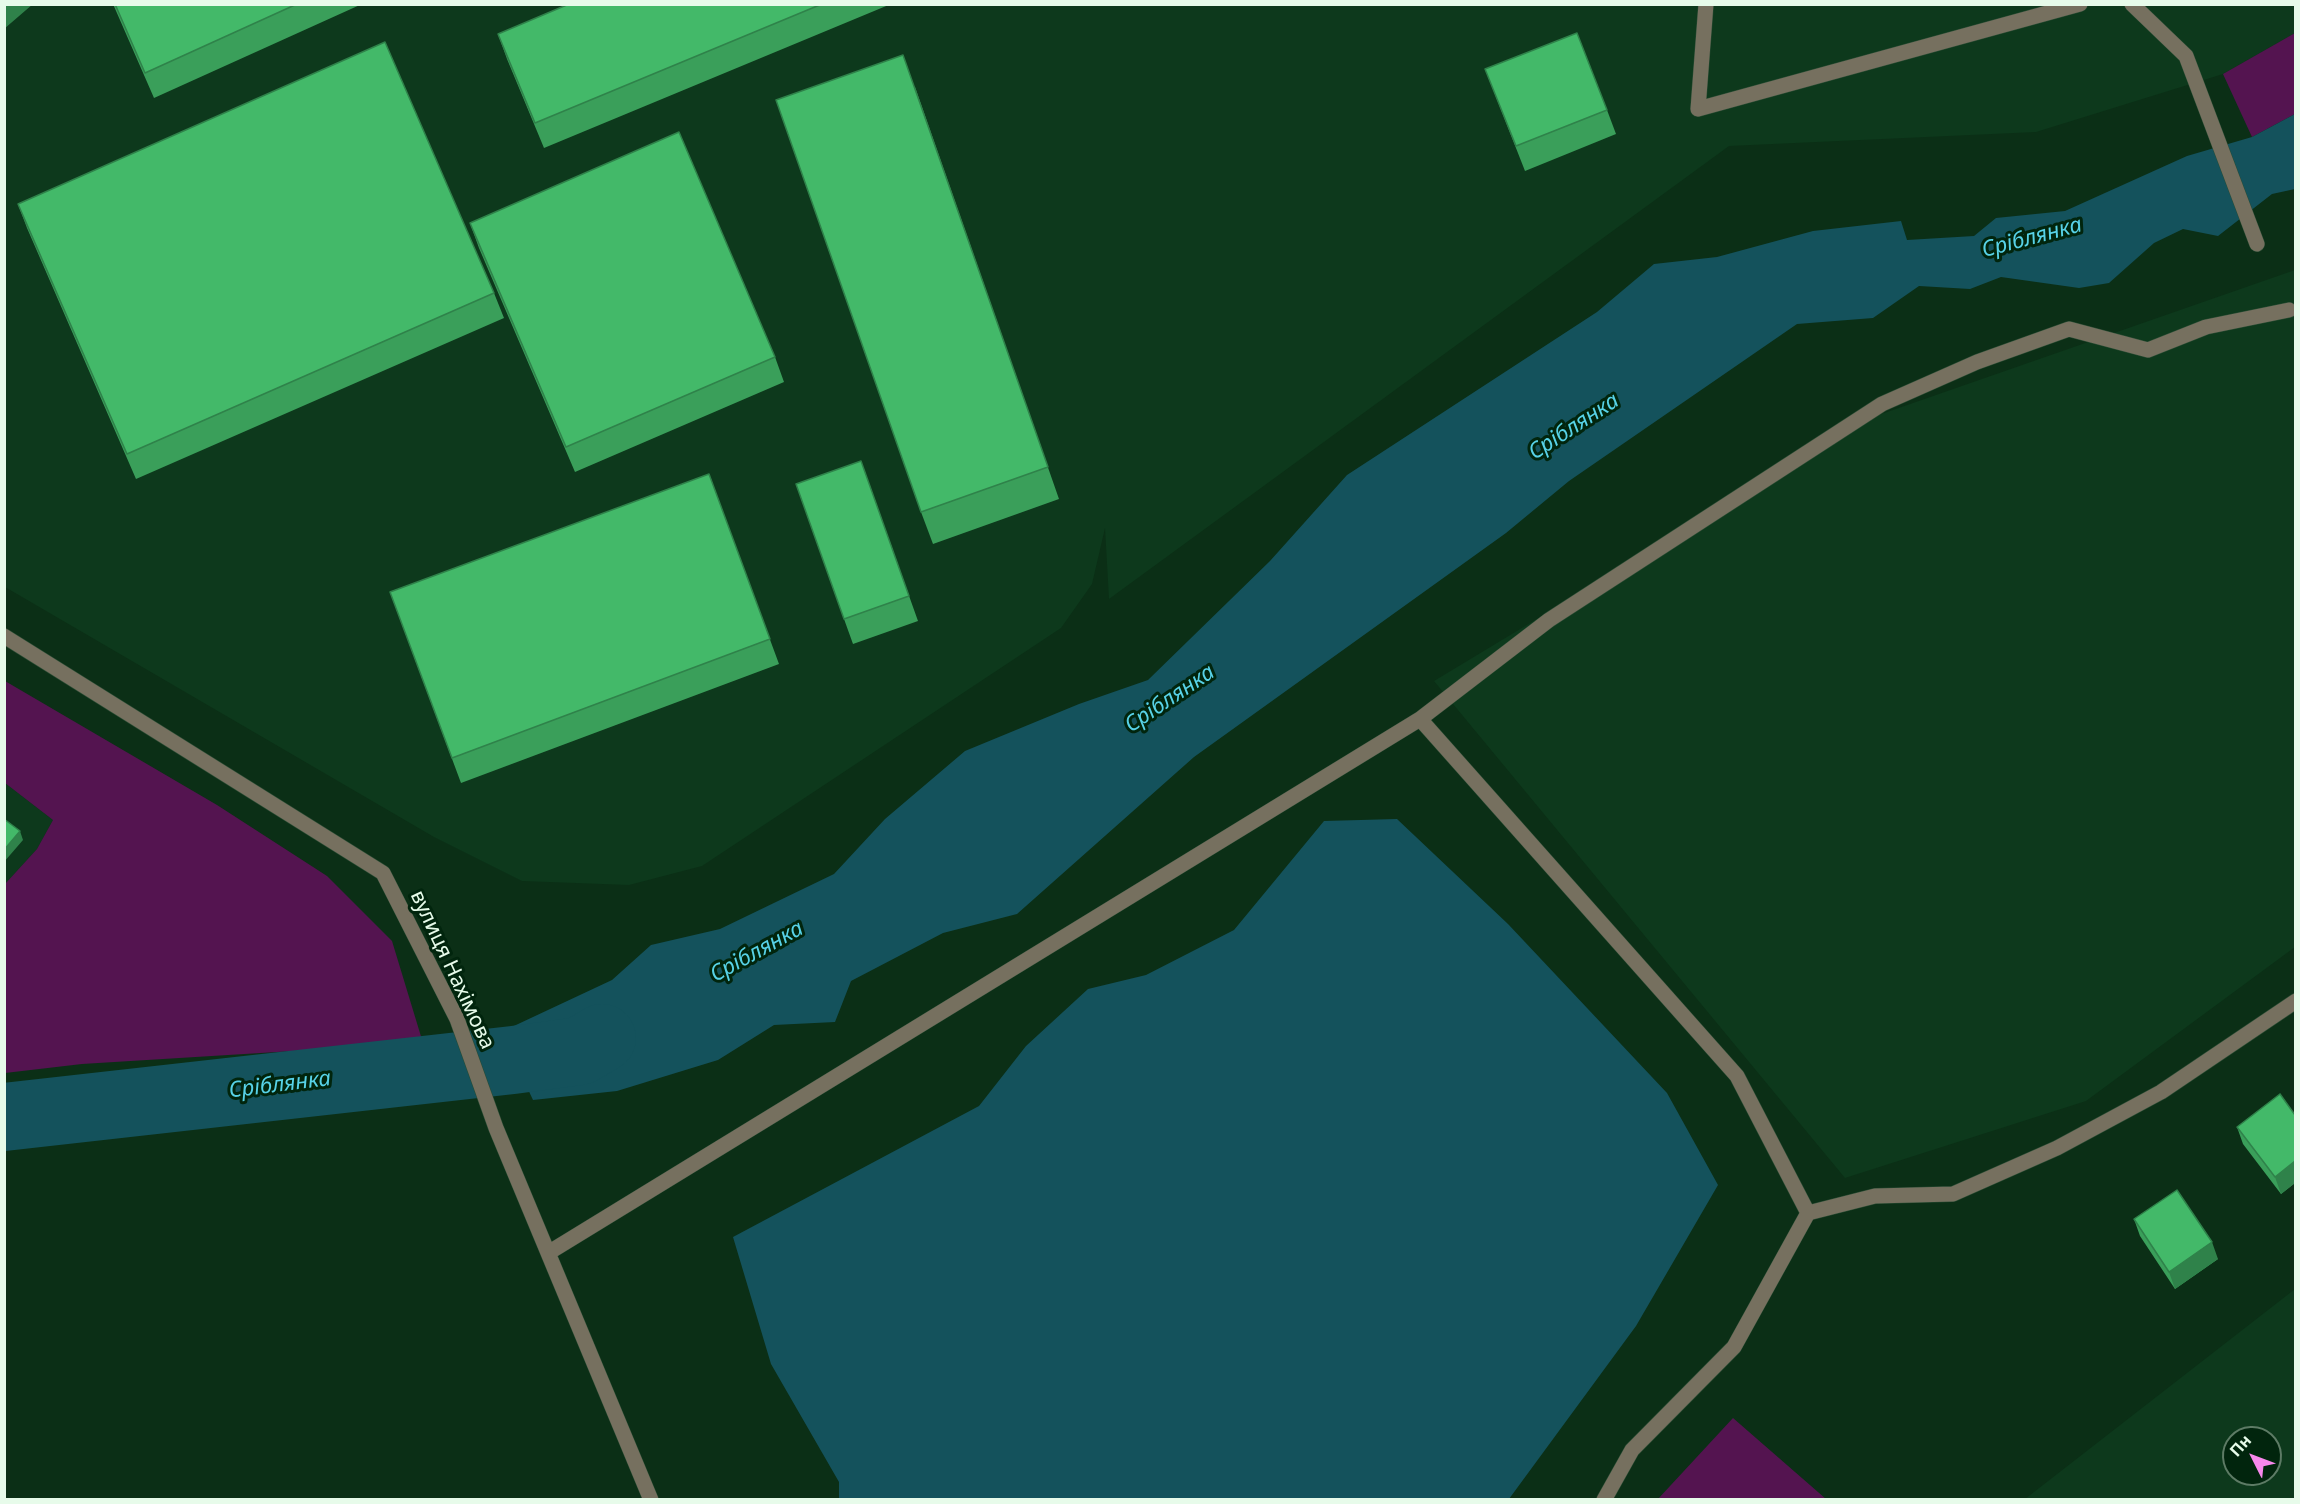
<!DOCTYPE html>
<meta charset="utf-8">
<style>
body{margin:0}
#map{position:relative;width:2300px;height:1504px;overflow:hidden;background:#0b2f16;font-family:"Noto Sans",sans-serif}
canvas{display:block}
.frame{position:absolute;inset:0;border:6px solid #e7fbea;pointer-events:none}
.north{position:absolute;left:2222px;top:1426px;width:60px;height:60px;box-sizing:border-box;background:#01250d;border:2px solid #5d7b65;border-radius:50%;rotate:312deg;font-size:16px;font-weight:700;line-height:24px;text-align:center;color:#e7fbea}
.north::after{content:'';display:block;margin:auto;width:21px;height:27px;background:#f788ec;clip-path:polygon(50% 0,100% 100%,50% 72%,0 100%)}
</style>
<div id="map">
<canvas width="2300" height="1504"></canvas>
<div class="frame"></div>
<div class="north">Пн</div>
</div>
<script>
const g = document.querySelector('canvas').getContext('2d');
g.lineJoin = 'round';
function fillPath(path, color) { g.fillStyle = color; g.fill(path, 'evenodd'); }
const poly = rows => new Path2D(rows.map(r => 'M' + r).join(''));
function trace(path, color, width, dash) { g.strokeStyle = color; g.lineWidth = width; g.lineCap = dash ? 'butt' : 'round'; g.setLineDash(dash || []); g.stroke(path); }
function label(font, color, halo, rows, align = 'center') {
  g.font = font + ' "Noto Sans",sans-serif'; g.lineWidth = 6; g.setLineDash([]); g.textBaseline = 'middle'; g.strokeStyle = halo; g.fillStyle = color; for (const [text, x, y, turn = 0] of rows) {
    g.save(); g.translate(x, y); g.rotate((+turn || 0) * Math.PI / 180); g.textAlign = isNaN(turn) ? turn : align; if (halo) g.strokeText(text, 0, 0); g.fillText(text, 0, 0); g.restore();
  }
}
fillPath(poly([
 [5,5,2295,5,2295,33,2223,74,2036,132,1729,146,1109,599,1105,528,1092,584,1061,628,702,866,629,885,522,881,434,837,5,587],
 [2295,270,2295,947,2086,1101,1845,1178,1434,681,1870,418],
 [5,783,53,820,37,849,5,884],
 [2295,1289,2295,1499,2025,1499],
 [2234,1438,2270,1438,2270,1474,2234,1474]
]), '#0d391c');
fillPath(poly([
 [2295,33,2295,114,2252,137,2223,74],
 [5,681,217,805,327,876,392,941,423,1043,82,1064,5,1073,5,884,37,849,53,820,5,783],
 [1733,1418,1826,1499,1658,1499]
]), '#541450');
fillPath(poly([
 [2295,114,2295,189,2272,194,2218,236,2183,229,2154,243,2109,283,2079,288,2001,277,1970,289,1919,286,1873,318,1797,324,1569,481,1506,533,1194,757,1017,914,943,933,851,981,835,1022,774,1025,718,1060,617,1091,533,1100,501,1032,612,980,651,945,720,929,834,874,885,819,965,751,1079,704,1148,680,1270,561,1347,475,1597,312,1654,264,1717,257,1813,231,1901,221,1907,240,1974,236,1996,218,2065,211,2187,156,2252,137],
 [1397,819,1508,924,1667,1093,1718,1185,1636,1326,1509,1499,839,1499,839,1482,771,1364,733,1237,979,1106,1026,1046,1088,989,1146,975,1234,930,1324,821]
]), '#14525c');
trace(poly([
 [4,1117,513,1060,580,1051,602,1038]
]), '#14525c', 68);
const minor = poly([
 [1706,4,1698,109,2080,4],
 [2132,4,2186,56,2257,244],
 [4,636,383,873,457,1019,496,1128,651,1500],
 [1420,719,1549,620,1882,404,1977,362,2069,329,2148,350,2206,327,2289,310],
 [548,1253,1420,719,1737,1076,1808,1213],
 [1604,1500,1632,1450,1734,1347,1808,1213,1875,1196,1953,1194,2057,1148,2161,1092,2296,1001]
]);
trace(minor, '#2a4c34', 16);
trace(minor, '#76705f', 15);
fillPath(poly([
 [113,4,362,4,154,98],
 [569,4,891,4,544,148,507,59,498,34],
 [1485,69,1607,110,1616,134,1525,171],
 [915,87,1059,499,933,544,921,512],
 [18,204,494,293,504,318,136,479,27,228],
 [470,223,775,357,784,382,575,472,479,248],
 [861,461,918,621,853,644,844,619],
 [709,474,779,664,461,783,390,592],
 [2295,1115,2295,1183,2281,1194,2243,1144,2237,1127],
 [2134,1219,2218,1259,2175,1289,2140,1236]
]), '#3a9f5a');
fillPath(poly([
 [4,4,33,4,4,29],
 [20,831,23,840,4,862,4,850],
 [2295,1161,2295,1183,2281,1194,2275,1177],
 [2212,1242,2218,1259,2175,1289,2169,1272]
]), '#2f824a');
const building = poly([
 [115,4,297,4,145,73,115,4],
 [569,4,822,4,535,123,498,34,569,4],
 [1577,33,1607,110,1516,146,1485,69,1577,33],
 [385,42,494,293,127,454,18,204,385,42],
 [903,55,1048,467,921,512,776,100,903,55],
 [679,132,775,357,566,447,470,223,679,132],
 [861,461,909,596,844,619,796,484,861,461],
 [709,474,770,639,452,758,390,592,709,474],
 [4,819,20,831,4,850,4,819],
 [2280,1094,2295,1115,2295,1161,2275,1177,2237,1127,2280,1094],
 [2177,1190,2212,1242,2169,1272,2134,1219,2177,1190]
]);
fillPath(building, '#43b969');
trace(building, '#2f824a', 1.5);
label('21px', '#e7fbea', '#01250d', [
 ["вулиця Нахімова",452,970,65]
]);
label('italic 22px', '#57d2e7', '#01250d', [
 ["Сріблянка",2032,238,-15],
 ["Сріблянка",1574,427,-33],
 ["Сріблянка",1170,699,-34],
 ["Сріблянка",757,952,-29],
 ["Сріблянка",280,1085,-7]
]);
</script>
